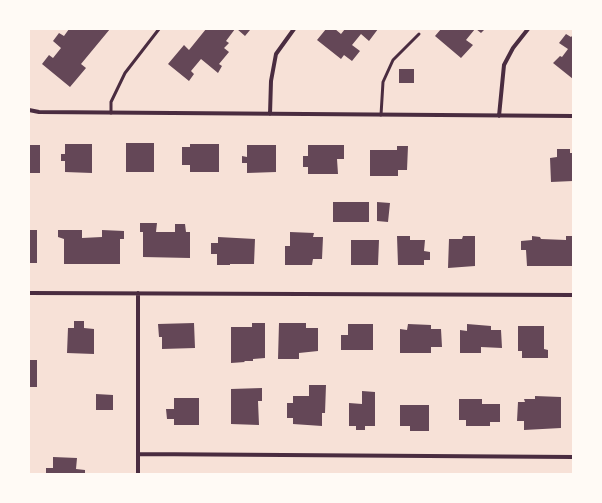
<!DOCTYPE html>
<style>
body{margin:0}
#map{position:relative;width:602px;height:503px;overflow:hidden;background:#f7e1d7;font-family:Ubuntu,sans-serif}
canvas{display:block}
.frame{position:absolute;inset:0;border:30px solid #fffaf5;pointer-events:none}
</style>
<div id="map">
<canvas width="602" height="503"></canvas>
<div class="frame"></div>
</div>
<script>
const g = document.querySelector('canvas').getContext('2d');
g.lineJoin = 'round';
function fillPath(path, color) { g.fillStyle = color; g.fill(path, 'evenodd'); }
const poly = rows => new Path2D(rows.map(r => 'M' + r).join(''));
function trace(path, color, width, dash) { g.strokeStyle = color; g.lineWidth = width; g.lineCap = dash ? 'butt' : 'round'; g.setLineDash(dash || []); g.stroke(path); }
fillPath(poly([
 [69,29,110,29,81,64,86,68,70,87,42,64,49,55,53,58,61,48,53,41,59,33,64,36],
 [206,29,235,29,226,41,229,43,224,48,229,52,219,64,222,66,218,73,201,59,191,71,194,74,189,81,168,64,184,45,189,50],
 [237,29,249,29,250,30,245,36],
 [326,29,335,29,341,34,345,29,378,29,369,41,361,34,352,45,360,51,352,61,344,55,341,59,317,40],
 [441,29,475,29,466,40,473,45,461,58,435,36],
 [476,29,485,29,481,33],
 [566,34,571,37,573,35,573,79,553,63,560,56,562,57,568,49,559,43],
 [399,69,414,69,414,83,399,83],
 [126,143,154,143,154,172,126,172],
 [65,144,92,144,92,173,65,172,65,161,61,161,61,154,65,154],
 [190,144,219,144,219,172,190,172,190,165,182,165,182,147,190,147],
 [29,145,40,145,40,173,29,173],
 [247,145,276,145,276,172,247,173,247,163,242,163,242,156,247,157],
 [308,145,344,145,344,159,337,159,338,174,308,174,308,167,303,167,303,156,308,156],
 [397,146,408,146,407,170,398,170,398,176,370,176,370,150,397,150],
 [557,149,570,149,570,153,573,153,573,181,551,182,550,158,557,157],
 [333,202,369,202,369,222,333,222],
 [377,202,390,203,388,222,377,221],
 [140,223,157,223,156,232,175,232,175,224,185,224,186,232,190,232,190,258,143,257,143,232,140,232],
 [29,230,37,230,37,263,29,263],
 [58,230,82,230,82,238,102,237,102,230,124,231,124,239,120,239,120,264,64,264,64,239,58,237],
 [290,232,314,233,313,237,323,237,322,259,313,259,312,265,285,265,285,246,290,246],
 [397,236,410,236,410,240,425,240,424,251,430,252,430,260,424,260,424,265,398,265],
 [463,236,475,236,475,266,448,268,449,239,462,239],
 [532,236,540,237,541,239,566,240,566,236,573,236,573,266,527,266,526,250,521,250,521,241,532,240],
 [218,237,255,239,254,264,230,264,230,265,217,265,217,254,211,254,211,243,218,243],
 [351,240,379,240,378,265,351,265],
 [74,321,84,321,84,328,94,329,94,354,67,353,68,328,74,328],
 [194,323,195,348,162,349,162,337,159,337,158,324],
 [252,323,265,323,265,358,253,359,253,361,244,361,245,362,231,363,231,327,252,327],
 [279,323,306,323,306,328,318,328,318,351,299,353,299,359,278,359],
 [348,324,373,324,373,350,341,350,341,335,348,335],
 [408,324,431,325,431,329,441,329,442,347,431,347,431,353,400,353,400,329,407,330],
 [467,324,491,326,491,330,501,330,502,348,481,347,481,353,460,353,460,330,467,331],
 [518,326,544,326,544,349,548,350,548,358,522,358,522,351,518,351],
 [29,360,37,360,37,387,29,387],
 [309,385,326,385,325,413,322,413,322,426,293,424,293,418,287,418,287,403,293,403,293,396,309,396],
 [262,388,262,401,258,401,259,425,231,424,231,389],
 [362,391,375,392,375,426,365,426,365,430,356,430,356,426,349,426,349,403,362,404],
 [96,394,113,395,113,410,96,410],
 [535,396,561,397,561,428,524,430,524,421,517,421,518,402,525,402,524,399,535,399],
 [174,398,199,398,199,425,174,425,174,419,167,419,166,409,174,409],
 [459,399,482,399,482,404,500,404,500,422,490,422,490,426,466,426,466,420,459,420],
 [400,405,429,405,429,431,410,431,410,426,400,426],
 [53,457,77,458,76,469,85,470,85,474,46,474,46,468,53,468]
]), '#644757');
trace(poly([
 [111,113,111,102,125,73,159,29],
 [381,115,383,82,393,60,419,34]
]), '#4a2c40', 3);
trace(poly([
 [29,110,39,112,573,116],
 [270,114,271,81,276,54,294,29],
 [499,116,504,65,513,48,528,29],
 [29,293,573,295],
 [138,454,573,457],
 [138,474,138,293]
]), '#4a2c40', 4);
</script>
